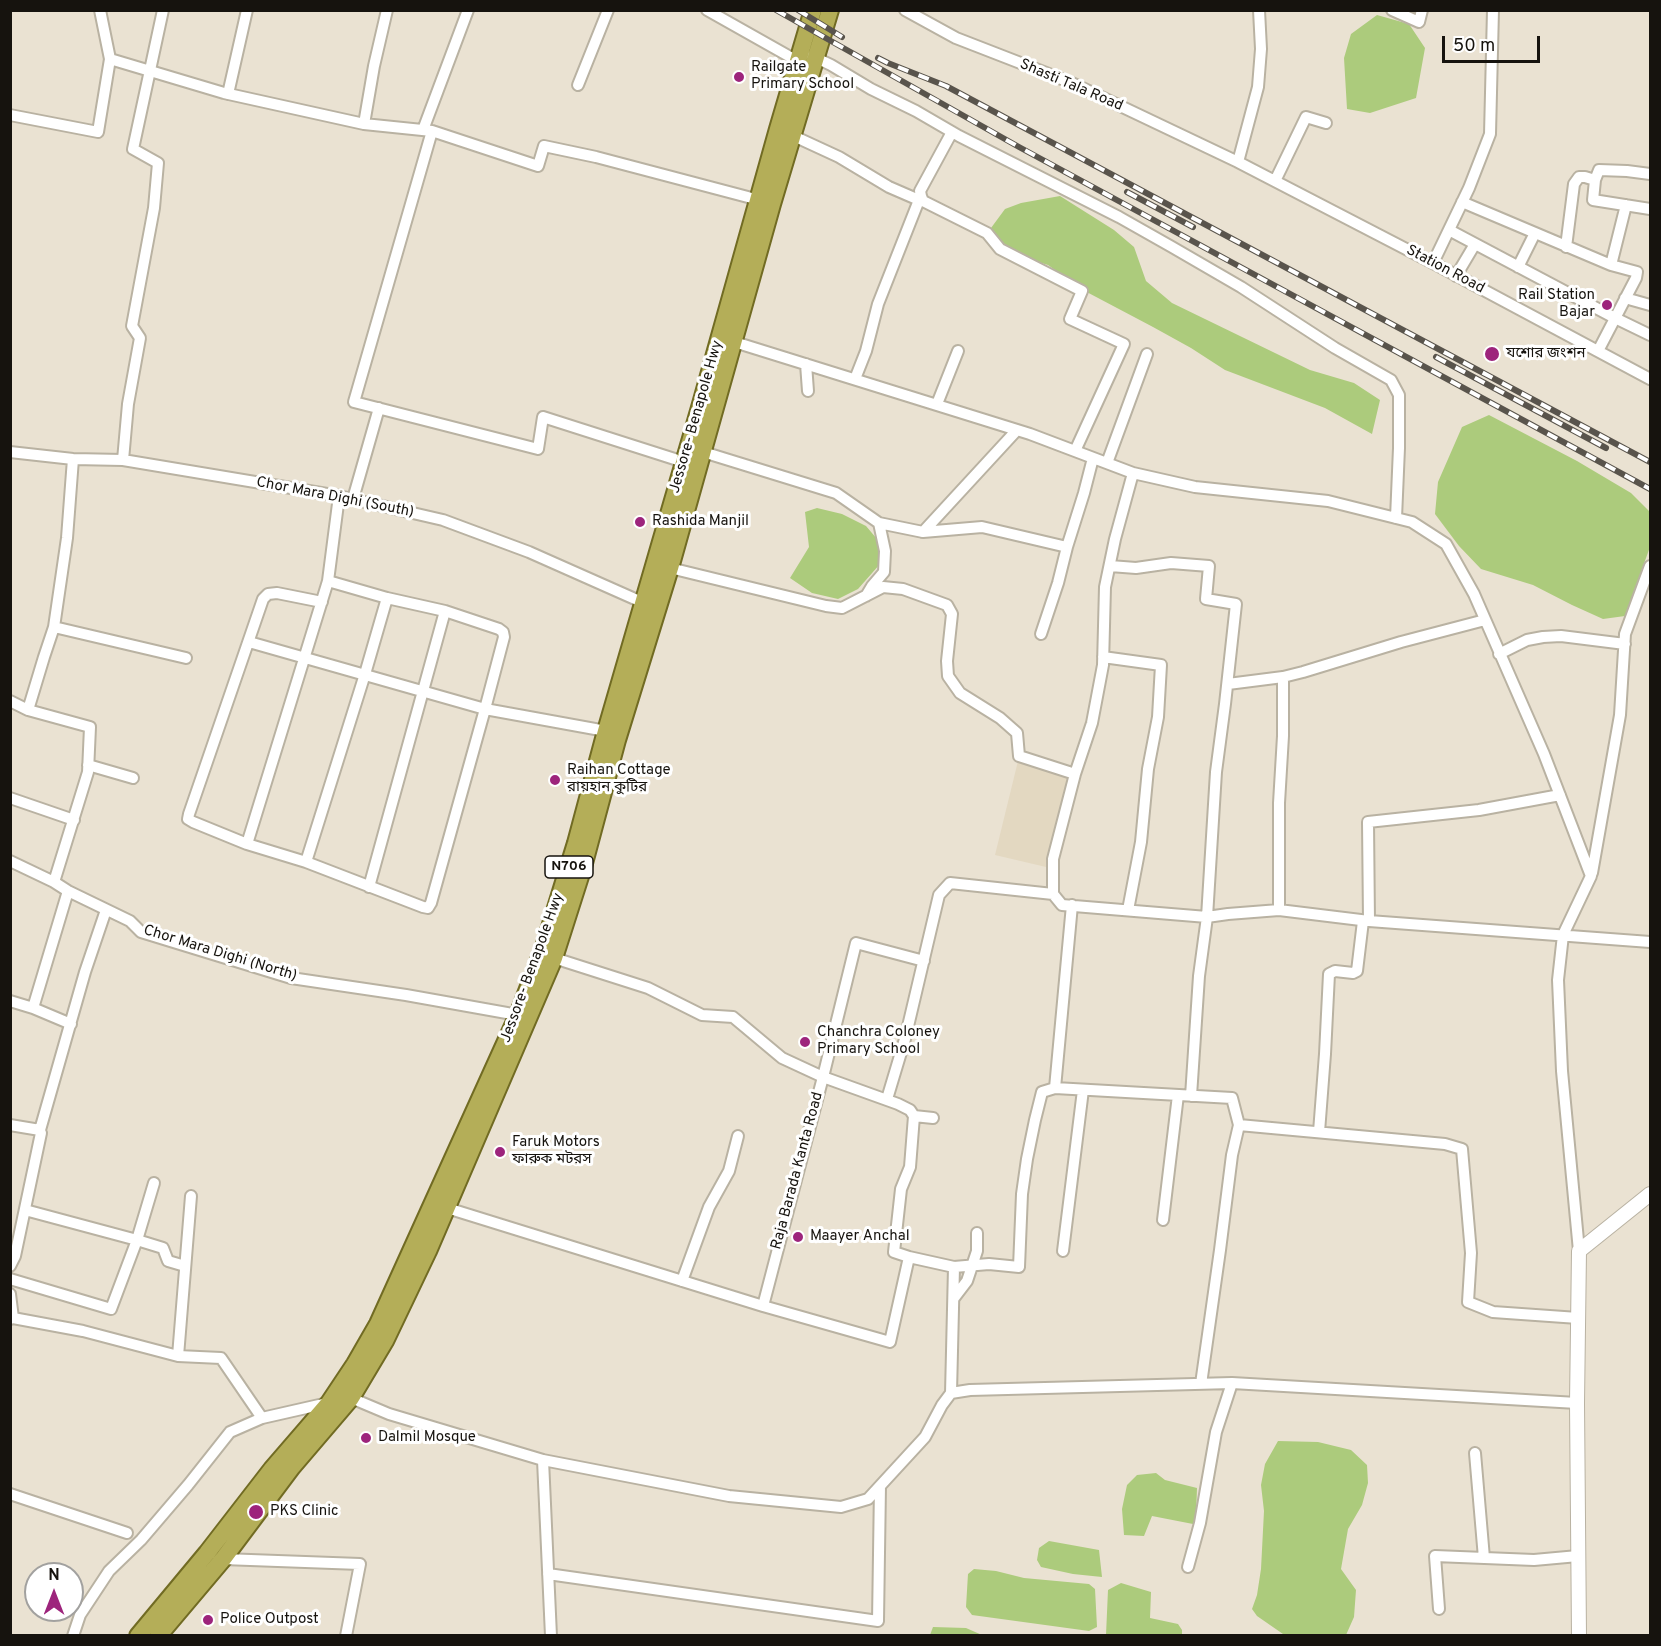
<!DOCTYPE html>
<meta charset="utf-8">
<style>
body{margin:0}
#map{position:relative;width:1661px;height:1646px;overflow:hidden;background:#eae2d2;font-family:Overpass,sans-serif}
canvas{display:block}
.frame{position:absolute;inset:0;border:12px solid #16130e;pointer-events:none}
.north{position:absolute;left:24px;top:1562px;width:60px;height:60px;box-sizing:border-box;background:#fff;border:2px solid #a2a19f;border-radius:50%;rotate:0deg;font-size:16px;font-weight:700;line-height:24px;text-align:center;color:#16130e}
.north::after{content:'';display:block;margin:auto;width:21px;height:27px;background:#9d247c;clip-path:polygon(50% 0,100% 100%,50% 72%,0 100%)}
.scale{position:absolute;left:1442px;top:36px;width:98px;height:27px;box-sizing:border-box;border:3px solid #16130e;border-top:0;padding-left:8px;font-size:18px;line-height:21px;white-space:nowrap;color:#16130e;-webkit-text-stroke:4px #fff;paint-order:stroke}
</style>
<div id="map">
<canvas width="1661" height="1646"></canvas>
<div class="frame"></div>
<div class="north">N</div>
<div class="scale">50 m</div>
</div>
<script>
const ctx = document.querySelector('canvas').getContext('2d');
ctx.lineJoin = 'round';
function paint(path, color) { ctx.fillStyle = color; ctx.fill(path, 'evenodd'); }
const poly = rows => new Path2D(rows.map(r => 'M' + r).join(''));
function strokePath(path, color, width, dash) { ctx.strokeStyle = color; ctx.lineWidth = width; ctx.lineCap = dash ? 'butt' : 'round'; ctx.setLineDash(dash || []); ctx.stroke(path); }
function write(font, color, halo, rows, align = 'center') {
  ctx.font = font + ' Overpass,"Noto Sans Bengali",sans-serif'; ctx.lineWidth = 6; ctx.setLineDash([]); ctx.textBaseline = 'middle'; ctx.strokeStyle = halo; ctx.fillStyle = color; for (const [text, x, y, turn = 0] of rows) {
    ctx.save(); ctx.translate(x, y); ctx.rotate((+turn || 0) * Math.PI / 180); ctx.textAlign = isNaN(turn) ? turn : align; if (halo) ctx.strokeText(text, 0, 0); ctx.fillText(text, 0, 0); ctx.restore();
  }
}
paint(poly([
 [1018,761,1069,774,1046,867,995,855]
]), '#e3d8c1');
paint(poly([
 [1377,15,1409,24,1425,48,1416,98,1370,113,1347,109,1344,58,1351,34],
 [1060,196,1114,230,1134,247,1146,281,1172,303,1310,370,1354,383,1380,400,1372,434,1325,408,1225,370,1191,348,1153,327,1081,289,1048,265,1012,254,991,228,1005,209,1021,203],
 [1489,415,1577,461,1631,493,1650,512,1650,547,1625,616,1603,619,1572,605,1533,585,1481,569,1459,546,1435,514,1438,482,1462,427],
 [817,508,842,514,866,526,877,539,880,564,858,589,838,599,812,593,790,578,809,547,805,512],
 [1278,1441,1318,1442,1351,1450,1367,1465,1368,1483,1362,1505,1348,1529,1341,1569,1356,1590,1354,1617,1346,1635,1283,1634,1257,1616,1252,1609,1257,1595,1261,1569,1264,1511,1261,1485,1265,1464],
 [1156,1473,1165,1480,1197,1488,1196,1517,1193,1524,1152,1516,1144,1536,1124,1535,1122,1509,1127,1485,1137,1475],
 [1049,1541,1099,1550,1102,1577,1073,1574,1041,1567,1037,1560,1039,1548],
 [974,1569,996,1571,1024,1578,1089,1584,1095,1589,1097,1627,1089,1631,972,1615,966,1607,968,1574],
 [1121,1583,1151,1592,1150,1618,1178,1624,1182,1630,1182,1635,1106,1635,1108,1590],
 [933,1627,966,1628,982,1635,930,1635]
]), '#accb7c');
const minor = poly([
 [100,10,110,59,224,93,364,124,432,131,538,166,544,146,596,157,763,201],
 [707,10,801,63],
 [905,10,956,38,1072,83,1238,162,1433,263,1650,379],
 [1392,10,1419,22,1422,10],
 [812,56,831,65,871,89,916,111,959,136,1119,217,1172,247,1241,287,1335,348,1391,380,1399,395,1399,448,1396,518],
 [578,85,608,10],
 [228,94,247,10],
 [10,115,98,132,110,59],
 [364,124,374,66,387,10],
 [423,130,468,10],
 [432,131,354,402,538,449,543,417,684,462],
 [952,132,920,191,921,196,923,201,987,233,1000,249,1082,291,1070,319,1124,344,1075,451],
 [787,133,839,157,889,187,919,200,878,304,866,351,855,379],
 [1238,162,1258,87,1261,49,1259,10],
 [1650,174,1627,171,1599,170,1595,180,1593,200,1650,209],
 [1275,181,1306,117,1326,123],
 [1462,202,1611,265],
 [1449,230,1615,318,1650,335],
 [1566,247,1574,184,1579,177,1585,177,1595,180],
 [1433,263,1469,188,1490,134,1493,10],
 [1518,267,1535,233],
 [1456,276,1475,244],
 [1625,298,1650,305],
 [728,340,1030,434,1133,473,1195,487,1328,501,1412,522,1446,544,1474,594,1544,754,1591,876,1563,935,1558,980,1562,1071,1579,1251],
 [1598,351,1636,278,1637,272,1611,265,1626,205],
 [806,364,808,391],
 [937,404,958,351],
 [10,452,73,459,123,460,339,496,443,520,529,552,644,603],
 [703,452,836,493,879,523,923,532,982,527,1067,547],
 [73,459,67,538,54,627,44,657,28,710,90,727,88,772,54,882,68,891,130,921,141,932,291,978,406,995,518,1015],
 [123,460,128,404,140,338,132,326,154,208,158,163,133,149,163,10],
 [1107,463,1147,354],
 [1133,473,1115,539,1105,587,1103,665,1092,723,1075,774,1053,859,1053,894,1062,905,1207,917,1228,914,1279,910,1369,921,1650,942],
 [353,499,379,408],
 [923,532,1017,430],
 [1110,566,1136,568,1171,563,1209,566,1206,599,1236,604,1225,704,1216,772,1207,917,1199,976,1191,1096],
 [670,568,826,606,842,608,883,587,903,589,947,605,952,614,947,661,948,676,960,693,1000,718,1017,733,1019,756,1075,774],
 [866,596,872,586,884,572,885,551,879,523],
 [322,602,277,593,268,594,263,599,189,814,188,819,193,822,247,844,306,862,423,907,428,908,431,903,485,709,606,731],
 [54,627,186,658],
 [1041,634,1058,583,1067,547,1084,493,1093,458],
 [249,642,485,709,504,637,503,632,499,629,445,611,387,598,328,581],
 [1499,654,1527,640,1543,637,1561,636,1625,644],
 [1103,657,1161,665,1158,717,1148,769,1141,842,1128,910],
 [1228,684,1283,677,1303,672,1401,642,1485,620],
 [10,701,28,710],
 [88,765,133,778],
 [10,798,74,820],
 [247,844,328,581,339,496],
 [10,861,54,882],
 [306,862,365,674,387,598],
 [1592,873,1620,715,1625,634,1650,566],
 [369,887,445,611],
 [1072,905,1055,1088,1232,1098,1239,1125,1232,1155,1220,1250,1201,1384],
 [1279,910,1279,803,1283,736,1283,677],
 [1369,921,1368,822,1479,810,1560,795],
 [554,958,648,988,702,1015,733,1017,782,1058,823,1077,763,1306,890,1342,909,1257],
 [924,961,856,943,823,1077,898,1104,910,1110,914,1116,910,1167,901,1189,894,1252,909,1257,954,1267,951,1393],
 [10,1001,33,1008,71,1024],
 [33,1008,68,891],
 [887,1099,905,1039,939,895,950,883,1053,894],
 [914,1116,933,1118],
 [10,1125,40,1130,85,972,106,910],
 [1239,1125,1445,1144,1462,1149,1471,1253,1468,1302,1493,1312,1578,1318],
 [1319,1132,1325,1054,1329,974,1335,971,1353,973,1357,971,1363,921],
 [154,1183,137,1240,163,1248,168,1261,185,1266],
 [447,1208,763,1306],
 [1163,1220,1178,1095],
 [1063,1251,1083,1090],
 [10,1266,15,1256,41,1133],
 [954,1267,989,1264,1019,1267,1022,1194,1027,1159,1035,1120,1042,1092,1055,1088],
 [10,1279,111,1309,137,1240,25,1210],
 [682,1281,709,1207,729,1171,738,1136],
 [10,1294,13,1318],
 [954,1298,967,1281,977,1251,977,1233],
 [10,1319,13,1318,83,1331,178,1356,221,1358,262,1418],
 [178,1356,191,1196],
 [346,1399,351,1398,389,1414,543,1460,729,1496,841,1507,868,1499,925,1437,942,1405,951,1393,970,1390,1232,1383,1577,1403],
 [1475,1453,1484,1558],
 [543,1460,551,1636],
 [10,1494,127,1533],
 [223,1559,360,1564,346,1636],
 [1188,1567,1200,1523,1216,1432,1232,1383],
 [548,1574,878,1621,880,1486],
 [1439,1609,1435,1556,1534,1560,1578,1556],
 [73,1636,80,1615,109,1571,141,1540,188,1485,230,1432,262,1418,328,1403]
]);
const tertiary = poly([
 [1579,1636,1577,1403,1579,1251,1650,1194]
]);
const trunk = poly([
 [138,1636,207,1553,272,1469,329,1403,355,1364,378,1324,518,1015,544,947,576,843,606,731,701,404,778,129,813,10],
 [158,1636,223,1559,292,1467,351,1398,385,1341,428,1251,554,958,583,867,617,740,670,568,772,204,830,10]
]);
strokePath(minor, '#b9b2a2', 14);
strokePath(tertiary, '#b9b2a2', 16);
strokePath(trunk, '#716b23', 20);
strokePath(minor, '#fff', 10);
strokePath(tertiary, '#fff', 14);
strokePath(trunk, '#b4ae58', 16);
const rail = poly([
 [776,10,1019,147,1650,489],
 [798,10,842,37],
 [878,58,888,63,946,86,1650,462],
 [1127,192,1193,227],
 [1436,357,1606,448]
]);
strokePath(rail, '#59544c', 6);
strokePath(rail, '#fff', 4, [11]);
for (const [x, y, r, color] of [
 [739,77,6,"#9d247c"],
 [1607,305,6,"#9d247c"],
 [1492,354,8,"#9d247c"],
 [640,522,6,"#9d247c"],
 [555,780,6,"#9d247c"],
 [805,1042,6,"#9d247c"],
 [500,1152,6,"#9d247c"],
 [798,1237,6,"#9d247c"],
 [366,1438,6,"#9d247c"],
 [256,1512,8,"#9d247c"],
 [208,1620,6,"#9d247c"]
]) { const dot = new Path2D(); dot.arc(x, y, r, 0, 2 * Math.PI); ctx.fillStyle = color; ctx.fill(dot); strokePath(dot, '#fff', 2); }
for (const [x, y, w] of [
 [569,867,48]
]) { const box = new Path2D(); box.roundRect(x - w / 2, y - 11, w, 22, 4.5); ctx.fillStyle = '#fff'; ctx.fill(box); strokePath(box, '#16130e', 1.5); }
write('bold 14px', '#16130e', null, [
 ["N706",569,867]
]);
write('15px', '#16130e', '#fff', [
 ["Railgate",751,68],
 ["Primary School",751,85],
 ["Rail Station",1595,296,"right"],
 ["Bajar",1595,313,"right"],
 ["যশোর জংশন",1506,354],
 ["Rashida Manjil",652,522],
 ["Raihan Cottage",567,771],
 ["রায়হান কুটির",567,788],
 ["Chanchra Coloney",817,1033],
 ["Primary School",817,1050],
 ["Faruk Motors",512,1143],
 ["ফারুক মটরস",512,1160],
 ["Maayer Anchal",810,1237],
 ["Dalmil Mosque",378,1438],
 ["PKS Clinic",270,1512],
 ["Police Outpost",220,1620]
], 'left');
write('15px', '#16130e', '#fff', [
 ["Shasti Tala Road",1071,86,23],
 ["Station Road",1445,270,28],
 ["Jessore- Benapole Hwy",697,417,-74],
 ["Chor Mara Dighi (South)",335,498,11],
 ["Chor Mara Dighi (North)",220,954,17],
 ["Jessore- Benapole Hwy",533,968,-70],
 ["Raja Barada Kanta Road",798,1171,-75]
]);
</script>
